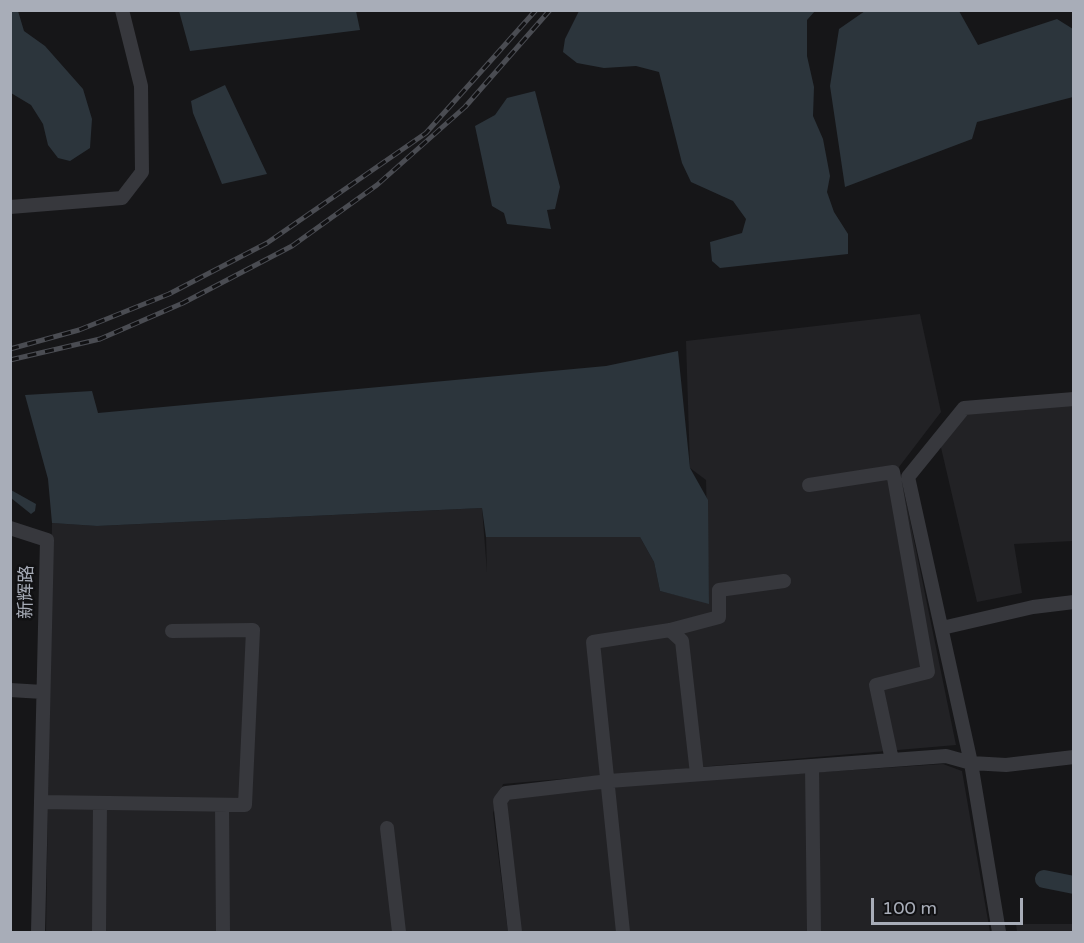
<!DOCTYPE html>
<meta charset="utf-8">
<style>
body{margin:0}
#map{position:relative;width:1084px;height:943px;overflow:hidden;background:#161618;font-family:"Varela Round",sans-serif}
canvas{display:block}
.frame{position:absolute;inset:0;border:12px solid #a8adb8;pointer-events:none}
.scale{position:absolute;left:871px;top:898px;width:152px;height:27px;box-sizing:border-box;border:3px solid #a8adb8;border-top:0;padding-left:8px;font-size:18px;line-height:21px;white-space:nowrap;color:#a8adb8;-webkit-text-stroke:4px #111113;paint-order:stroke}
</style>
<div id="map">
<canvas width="1084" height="943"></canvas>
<div class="frame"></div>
<div class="scale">100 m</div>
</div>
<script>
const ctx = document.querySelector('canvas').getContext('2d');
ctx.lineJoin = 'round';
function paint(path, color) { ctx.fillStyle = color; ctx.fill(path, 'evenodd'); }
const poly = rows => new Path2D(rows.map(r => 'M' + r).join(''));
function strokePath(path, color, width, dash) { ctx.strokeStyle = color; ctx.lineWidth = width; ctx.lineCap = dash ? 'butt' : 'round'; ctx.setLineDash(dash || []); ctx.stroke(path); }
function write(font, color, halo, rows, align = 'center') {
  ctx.font = font + ' "Varela Round","Noto Sans SC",sans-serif'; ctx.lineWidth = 5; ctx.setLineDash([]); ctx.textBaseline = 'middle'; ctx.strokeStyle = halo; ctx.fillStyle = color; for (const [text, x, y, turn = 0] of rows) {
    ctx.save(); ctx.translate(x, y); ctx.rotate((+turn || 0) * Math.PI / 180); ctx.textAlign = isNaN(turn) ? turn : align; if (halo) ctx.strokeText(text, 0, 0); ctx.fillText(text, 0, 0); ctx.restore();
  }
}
paint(poly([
 [920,314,941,412,899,467,956,745,503,784,493,813,508,932,46,932,52,523,97,526,482,508,487,572,486,537,640,537,654,562,660,591,709,603,706,480,690,468,686,341],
 [1073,402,1073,541,1014,544,1022,593,977,602,939,439,964,408],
 [943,764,962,771,990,932,515,932,506,793],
 [1016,924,1073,924,1073,932,1017,932]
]), '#222225');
paint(poly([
 [11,10,18,11,24,31,45,46,83,89,92,119,90,148,70,161,58,158,48,145,43,124,31,105,11,93],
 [179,11,356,11,360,30,190,51],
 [579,11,815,11,807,20,807,56,814,87,813,116,823,139,830,176,827,192,834,212,848,234,848,254,720,268,712,261,710,242,742,233,746,219,733,201,691,182,682,163,659,72,636,66,604,68,577,63,563,52,565,39],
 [865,11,959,11,978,45,1057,19,1073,29,1073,97,977,122,972,139,845,187,830,86,839,29],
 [225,85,267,174,222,184,193,113,191,101],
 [535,91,560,187,555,209,547,210,551,229,507,224,504,213,492,206,475,126,495,115,507,98],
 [678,351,690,468,708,500,709,604,660,591,654,562,640,537,486,537,482,508,97,526,52,523,48,479,25,395,92,391,98,413,606,366],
 [11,490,36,504,35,511,31,514,11,498]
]), '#2c353c');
strokePath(poly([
 [1044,879,1074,885]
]), '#2c353c', 18);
strokePath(poly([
 [10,207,122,198,142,172,141,86,122,10],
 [809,485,893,472,928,672,876,685,892,760],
 [10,528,47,540,38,932],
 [942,628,1033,607,1074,602],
 [670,630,682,641,697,774],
 [10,690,43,692],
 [812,766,814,932],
 [41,802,245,805,253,630,172,631],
 [222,805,223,932],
 [387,828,399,932],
 [99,932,100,803],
 [515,932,500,801,506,793,609,781,946,756,971,763,1006,765,1074,757],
 [623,932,593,642,670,630,719,617,719,590,784,581],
 [999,932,971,763,908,477,964,408,1074,399]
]), '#37383d', 14);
const rail = poly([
 [10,349,79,330,169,294,267,243,426,133,536,10],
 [10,360,100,339,183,303,292,246,377,185,465,107,550,10]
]);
strokePath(rail, '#4a4c52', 5);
strokePath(rail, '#111113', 3, [9]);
write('18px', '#a8adb8', '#111113', [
 ["新辉路",27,592,-89]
]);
</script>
